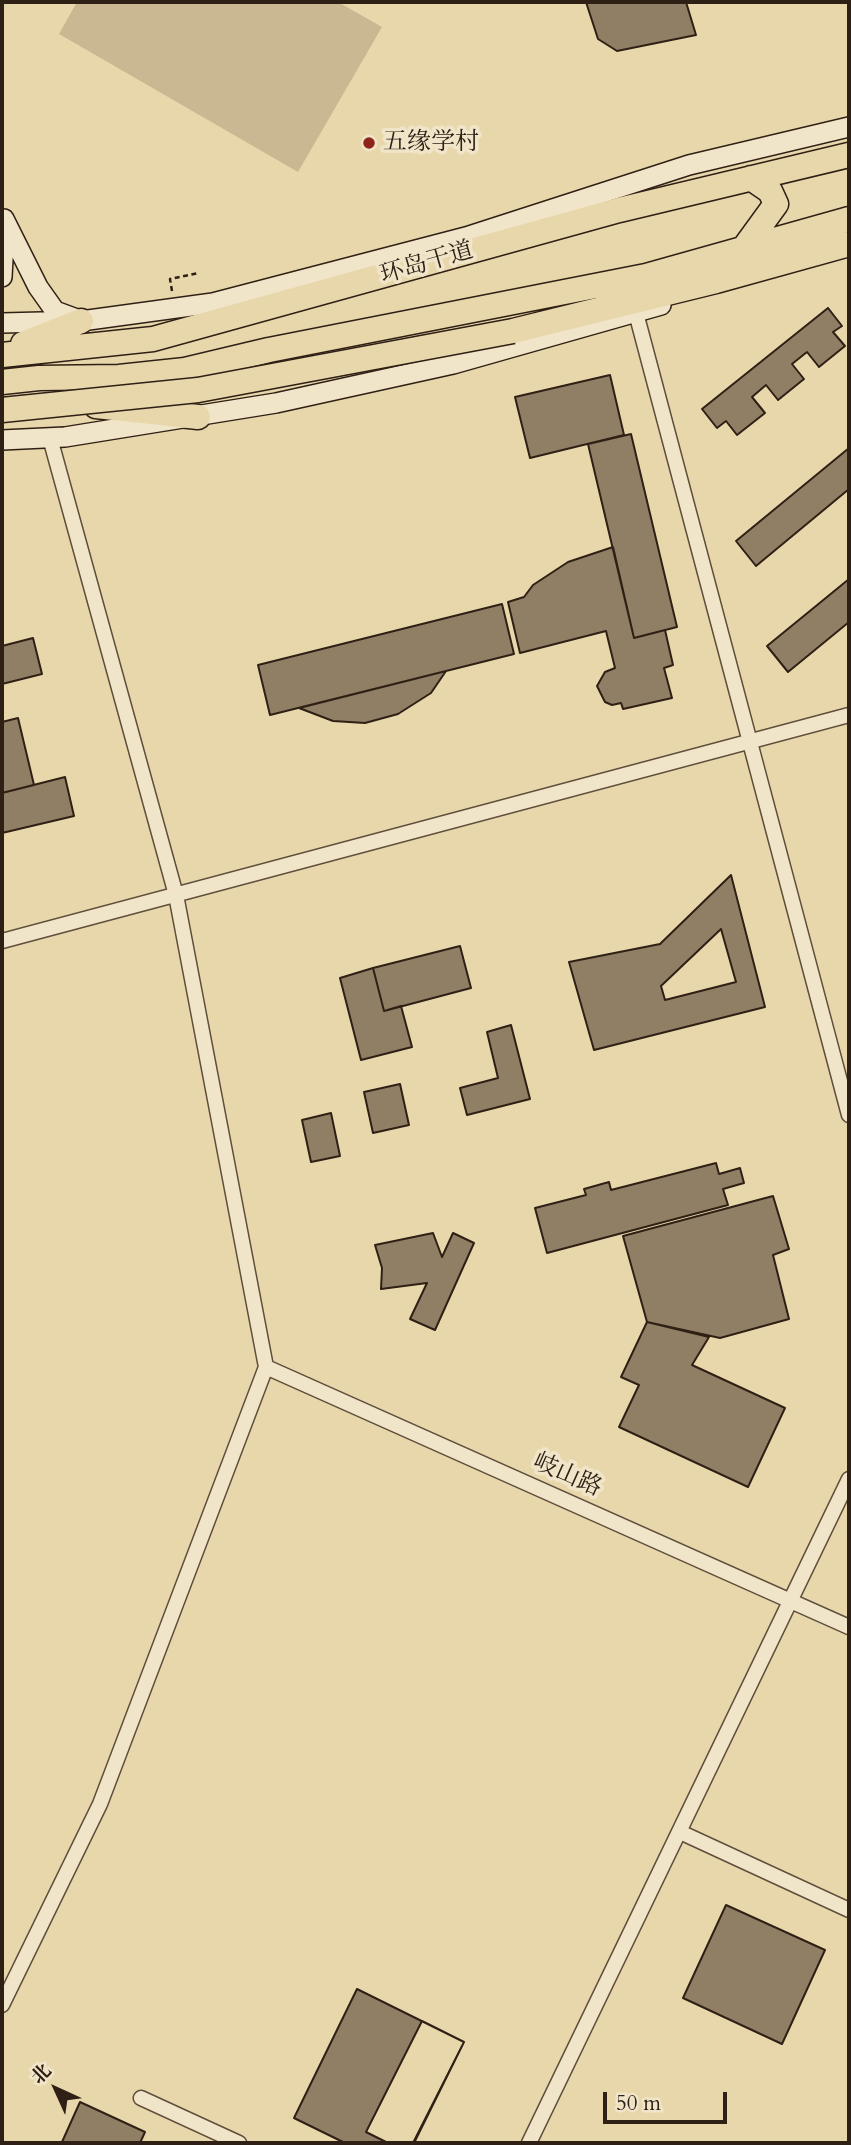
<!DOCTYPE html>
<meta charset="utf-8">
<style>
body{margin:0}
#map{position:relative;width:851px;height:2145px;overflow:hidden;background:#e9d7ac;font-family:Cardo,"Noto Serif SC",serif}
canvas{display:block}
.frame{position:absolute;inset:0;border:4px solid #2f2015;pointer-events:none}
.north{position:absolute;left:21px;top:2054px;width:70px;height:70px;-webkit-text-stroke:5px #f1e5c9;paint-order:stroke;rotate:315deg;font-size:19px;font-weight:700;line-height:28px;text-align:center;color:#2f2015}
.north::after{content:'';display:block;margin:auto;width:24px;height:32px;background:#2f2015;clip-path:polygon(50% 0,100% 100%,50% 72%,0 100%)}
.scale{position:absolute;left:603px;top:2092px;width:124px;height:32px;box-sizing:border-box;border:4px solid #2f2015;border-top:0;padding-left:9px;font-size:21px;line-height:24px;white-space:nowrap;color:#2f2015;-webkit-text-stroke:5px #f1e5c9;paint-order:stroke}
</style>
<div id="map">
<canvas width="851" height="2145"></canvas>
<div class="frame"></div>
<div class="north">北</div>
<div class="scale">50 m</div>
</div>
<script>
const ctx = document.querySelector('canvas').getContext('2d');
ctx.lineJoin = 'round';
function paint(path, color) { ctx.fillStyle = color; ctx.fill(path, 'evenodd'); }
const poly = rows => new Path2D(rows.map(r => 'M' + r).join(''));
function strokePath(path, color, width, dash) { ctx.strokeStyle = color; ctx.lineWidth = width; ctx.lineCap = dash ? 'butt' : 'round'; ctx.setLineDash(dash || []); ctx.stroke(path); }
function write(font, color, halo, rows, align = 'center') {
  ctx.font = font + ' Cardo,"Noto Serif SC",serif'; ctx.lineWidth = 7; ctx.setLineDash([]); ctx.textBaseline = 'middle'; ctx.strokeStyle = halo; ctx.fillStyle = color; for (const [text, x, y, turn = 0] of rows) {
    ctx.save(); ctx.translate(x, y); ctx.rotate((+turn || 0) * Math.PI / 180); ctx.textAlign = isNaN(turn) ? turn : align; if (halo) ctx.strokeText(text, 0, 0); ctx.fillText(text, 0, 0); ctx.restore();
  }
}
paint(poly([
 [77,2,338,2,382,27,298,172,59,34]
]), '#c9b892');
const building = poly([
 [586,2,686,2,696,35,617,51,598,39,586,2],
 [828,308,842,326,833,332,845,346,819,367,807,352,792,364,804,379,778,400,766,385,752,397,765,413,737,435,726,421,717,428,702,409,828,308],
 [610,375,624,435,530,458,515,397,610,375],
 [631,434,677,627,634,638,588,444,631,434],
 [849,448,849,489,756,566,736,541,849,448],
 [613,547,634,638,665,630,673,665,664,668,672,698,623,709,621,703,612,705,605,702,597,686,605,672,615,668,606,631,520,653,508,602,524,597,533,585,568,562,613,547],
 [849,579,849,622,788,672,767,646,849,579],
 [502,604,514,654,270,715,258,665,502,604],
 [33,638,42,674,2,684,2,646,33,638],
 [446,671,431,693,398,714,365,723,333,721,299,708,446,671],
 [18,718,34,785,2,793,2,722,18,718],
 [65,777,74,816,2,833,2,793,65,777],
 [731,875,765,1007,594,1050,569,962,660,944,731,875],
 [721,929,736,982,665,1000,661,986,721,929],
 [460,946,471,988,384,1011,373,968,460,946],
 [373,968,384,1011,401,1006,412,1047,361,1060,340,978,373,968],
 [511,1025,530,1099,467,1115,460,1088,498,1078,487,1032,511,1025],
 [400,1084,409,1125,373,1133,364,1092,400,1084],
 [331,1113,340,1156,311,1162,302,1120,331,1113],
 [716,1163,719,1174,740,1168,744,1183,723,1189,728,1205,547,1253,535,1208,586,1195,584,1189,609,1182,611,1190,716,1163],
 [773,1196,789,1249,773,1255,789,1319,720,1338,647,1322,623,1236,773,1196],
 [433,1233,442,1257,453,1233,474,1243,435,1330,410,1319,427,1283,381,1289,382,1268,375,1245,433,1233],
 [647,1322,709,1337,692,1365,785,1408,748,1487,619,1427,639,1385,621,1377,647,1322],
 [726,1905,825,1950,782,2044,683,1998,726,1905],
 [357,1989,464,2042,414,2143,345,2143,294,2118,357,1989],
 [422,2021,464,2042,413,2143,388,2143,366,2132,422,2021],
 [80,2102,145,2132,140,2143,62,2142,80,2102]
]);
paint(building, '#907f64');
strokePath(building, '#2f2015', 2);
const street = poly([
 [636,313,849,1115],
 [2,941,849,715],
 [266,1367,849,1627],
 [680,1832,849,1910],
 [2,2005,100,1804,266,1367,176,895,50,438],
 [141,2098,239,2143],
 [529,2143,849,1479]
]);
const secondary = poly([
 [4,219,38,287,55,311,74,318],
 [2,277,5,223],
 [2,323,81,321,213,303,466,237,689,165,849,127],
 [2,440,65,437,276,403,453,364,661,305]
]);
const highway = poly([
 [744,248,776,204,770,191,751,178],
 [513,331,716,281,849,244],
 [23,344,81,321],
 [2,355,153,339,619,210,849,155],
 [2,382,39,378,119,377,185,370,269,350,646,276,849,219],
 [96,406,198,417]
]);
strokePath(street, '#5e4e3b', 17);
strokePath(secondary, '#2f2015', 22);
strokePath(highway, '#2f2015', 27);
strokePath(poly([
 [172,291,170,279,199,273]
]), '#2f2015', 2.5, [5, 3.5]);
strokePath(street, '#f1e5c9', 14);
strokePath(secondary, '#f1e5c9', 19);
strokePath(highway, '#e9d7ac', 24);
const highwayBridge = poly([
 [2,410,198,390,513,331]
]);
strokePath(highwayBridge, '#2f2015', 27, []);
strokePath(highwayBridge, '#e9d7ac', 24);
for (const [x, y, r, color] of [
 [369,143,7,"#8f2418"]
]) { const dot = new Path2D(); dot.arc(x, y, r, 0, 2 * Math.PI); ctx.fillStyle = color; ctx.fill(dot); strokePath(dot, '#f1e5c9', 2.5); }
write('24px', '#2f2015', '#f1e5c9', [
 ["五缘学村",383,143]
], 'left');
write('24px', '#2f2015', '#f1e5c9', [
 ["环岛干道",427,264,-16],
 ["岐山路",567,1476,24]
]);
</script>
